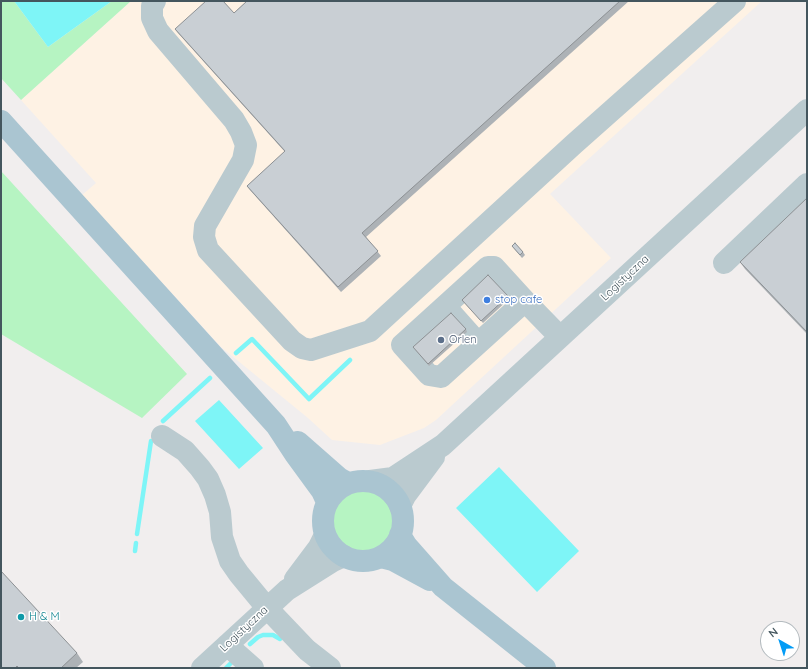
<!DOCTYPE html>
<style>
body{margin:0}
#map{position:relative;width:808px;height:669px;overflow:hidden;background:#f1eeee;font-family:Quicksand,sans-serif}
canvas{display:block}
.frame{position:absolute;inset:0;border:2px solid #44565e;pointer-events:none}
.north{position:absolute;left:760px;top:621px;width:40px;height:40px;box-sizing:border-box;background:#fff;border:1px solid #b4bbbf;border-radius:50%;rotate:321deg;font-size:11px;font-weight:700;line-height:16px;text-align:center;color:#44565e}
.north::after{content:'';display:block;margin:auto;width:14px;height:18px;background:#039cf6;clip-path:polygon(50% 0,100% 100%,50% 72%,0 100%)}
</style>
<div id="map">
<canvas width="808" height="669"></canvas>
<div class="frame"></div>
<div class="north">N</div>
</div>
<script>
const ctx = document.querySelector('canvas').getContext('2d');
ctx.lineJoin = 'round';
function paint(path, color) { ctx.fillStyle = color; ctx.fill(path, 'evenodd'); }
const poly = rows => new Path2D(rows.map(r => 'M' + r).join(''));
function strokePath(path, color, width, dash) { ctx.strokeStyle = color; ctx.lineWidth = width; ctx.lineCap = dash ? 'butt' : 'round'; ctx.setLineDash(dash || []); ctx.stroke(path); }
function write(font, color, halo, rows, align = 'center') {
  ctx.font = font + ' Quicksand,sans-serif'; ctx.lineWidth = 3; ctx.setLineDash([]); ctx.textBaseline = 'middle'; ctx.strokeStyle = halo; ctx.fillStyle = color; for (const [text, x, y, turn = 0] of rows) {
    ctx.save(); ctx.translate(x, y); ctx.rotate((+turn || 0) * Math.PI / 180); ctx.textAlign = isNaN(turn) ? turn : align; if (halo) ctx.strokeText(text, 0, 0); ctx.fillText(text, 0, 0); ctx.restore();
  }
}
paint(poly([
 [131,1,762,1,550,194,611,258,436,420,424,428,380,445,332,440,308,418,221,347,82,195,96,183,21,100]
]), '#fef2e4');
paint(poly([
 [1,1,14,1,48,47,112,1,131,1,21,100,1,78],
 [1,171,187,374,142,418,1,334],
 '331 521a31 31 0 1 1 62 0a31 31 0 1 1-62 0Z'
]), '#b6f4c2');
paint(poly([
 [14,1,112,1,48,47],
 [219,400,263,448,239,469,195,421],
 [499,467,579,551,537,592,456,508]
]), '#7ef5f7');
strokePath(poly([
 [236,353,252,339,309,399,350,360],
 [163,421,210,378],
 [137,534,151,441],
 [135,551,136,543],
 [250,644,258,637,263,635,273,635,280,639],
 [226,668,231,663]
]), '#7ef5f7', 4.5);
strokePath(poly([
 [155,1,152,6,152,18,158,31,234,120,241,132,246,145,243,160,205,226,204,237,208,250,292,341,302,348,311,350,370,331,574,144,735,1],
 [724,263,807,184],
 [525,301,441,377,429,375,402,345,488,267,494,267,525,301,560,337],
 [445,306,478,343],
 [162,436,185,451,200,468,208,479,215,495,220,512,222,537,230,561,239,574,267,608,307,650,330,668],
 [370,481,393,478,443,445,807,110],
 [400,506,405,496,434,457],
 [295,579,319,547,325,535],
 [227,645,253,668],
 [202,668,287,590,333,561,344,556]
]), '#bacacf', 22);
strokePath(poly([
 [1,121,276,425,295,454,322,491,327,502],
 [298,442,339,478,348,483],
 '323 521a40 40 0 1 1 80 0a40 40 0 1 1-80 0Z',
 [400,535,406,545,443,587,545,668],
 [381,557,393,560,430,580]
]), '#aac5d1', 22);
paint(poly([
 [247,1,629,1,366,237,381,256,341,292,250,190,247,186,285,152,178,33,175,29,234,13],
 [807,198,807,334,745,269,740,262],
 [512,246,523,252,525,255,522,258],
 [508,296,509,299,483,323,462,300],
 [466,329,467,332,429,366,413,347],
 [77,653,83,662,76,668,1,668]
]), '#adb2b6');
const building = poly([
 [206,1,223,1,234,13,247,1,620,1,362,233,378,251,338,287,247,186,285,151,175,29,206,1],
 [807,198,807,332,740,262,807,198],
 [515,243,523,252,520,255,512,246,515,243],
 [488,275,508,296,481,321,462,300,488,275],
 [451,313,466,329,428,364,413,347,451,313],
 [1,571,77,653,61,668,19,668,17,666,15,668,1,668,1,571]
]);
paint(building, '#c9cfd4');
strokePath(building, '#8d9194', 1);
for (const [x, y, r, color] of [
 [487,300,4,"#3f7fe0"],
 [441,340,4,"#5c6f8a"],
 [21,617,4,"#0f9aa8"]
]) { const dot = new Path2D(); dot.arc(x, y, r, 0, 2 * Math.PI); ctx.fillStyle = color; ctx.fill(dot); strokePath(dot, '#fff', 1.5); }
write('11px', '#44565e', '#fff', [
 ["Logistyczna",625,278,-43],
 ["Logistyczna",244,629,-43]
]);
write('11px', '#366cbe', '#fff', [
 ["stop cafe",495,300]
], 'left');
write('11px', '#4e5e75', '#fff', [
 ["Orlen",449,340]
], 'left');
write('11px', '#0d838f', '#fff', [
 ["H & M",29,617]
], 'left');
</script>
